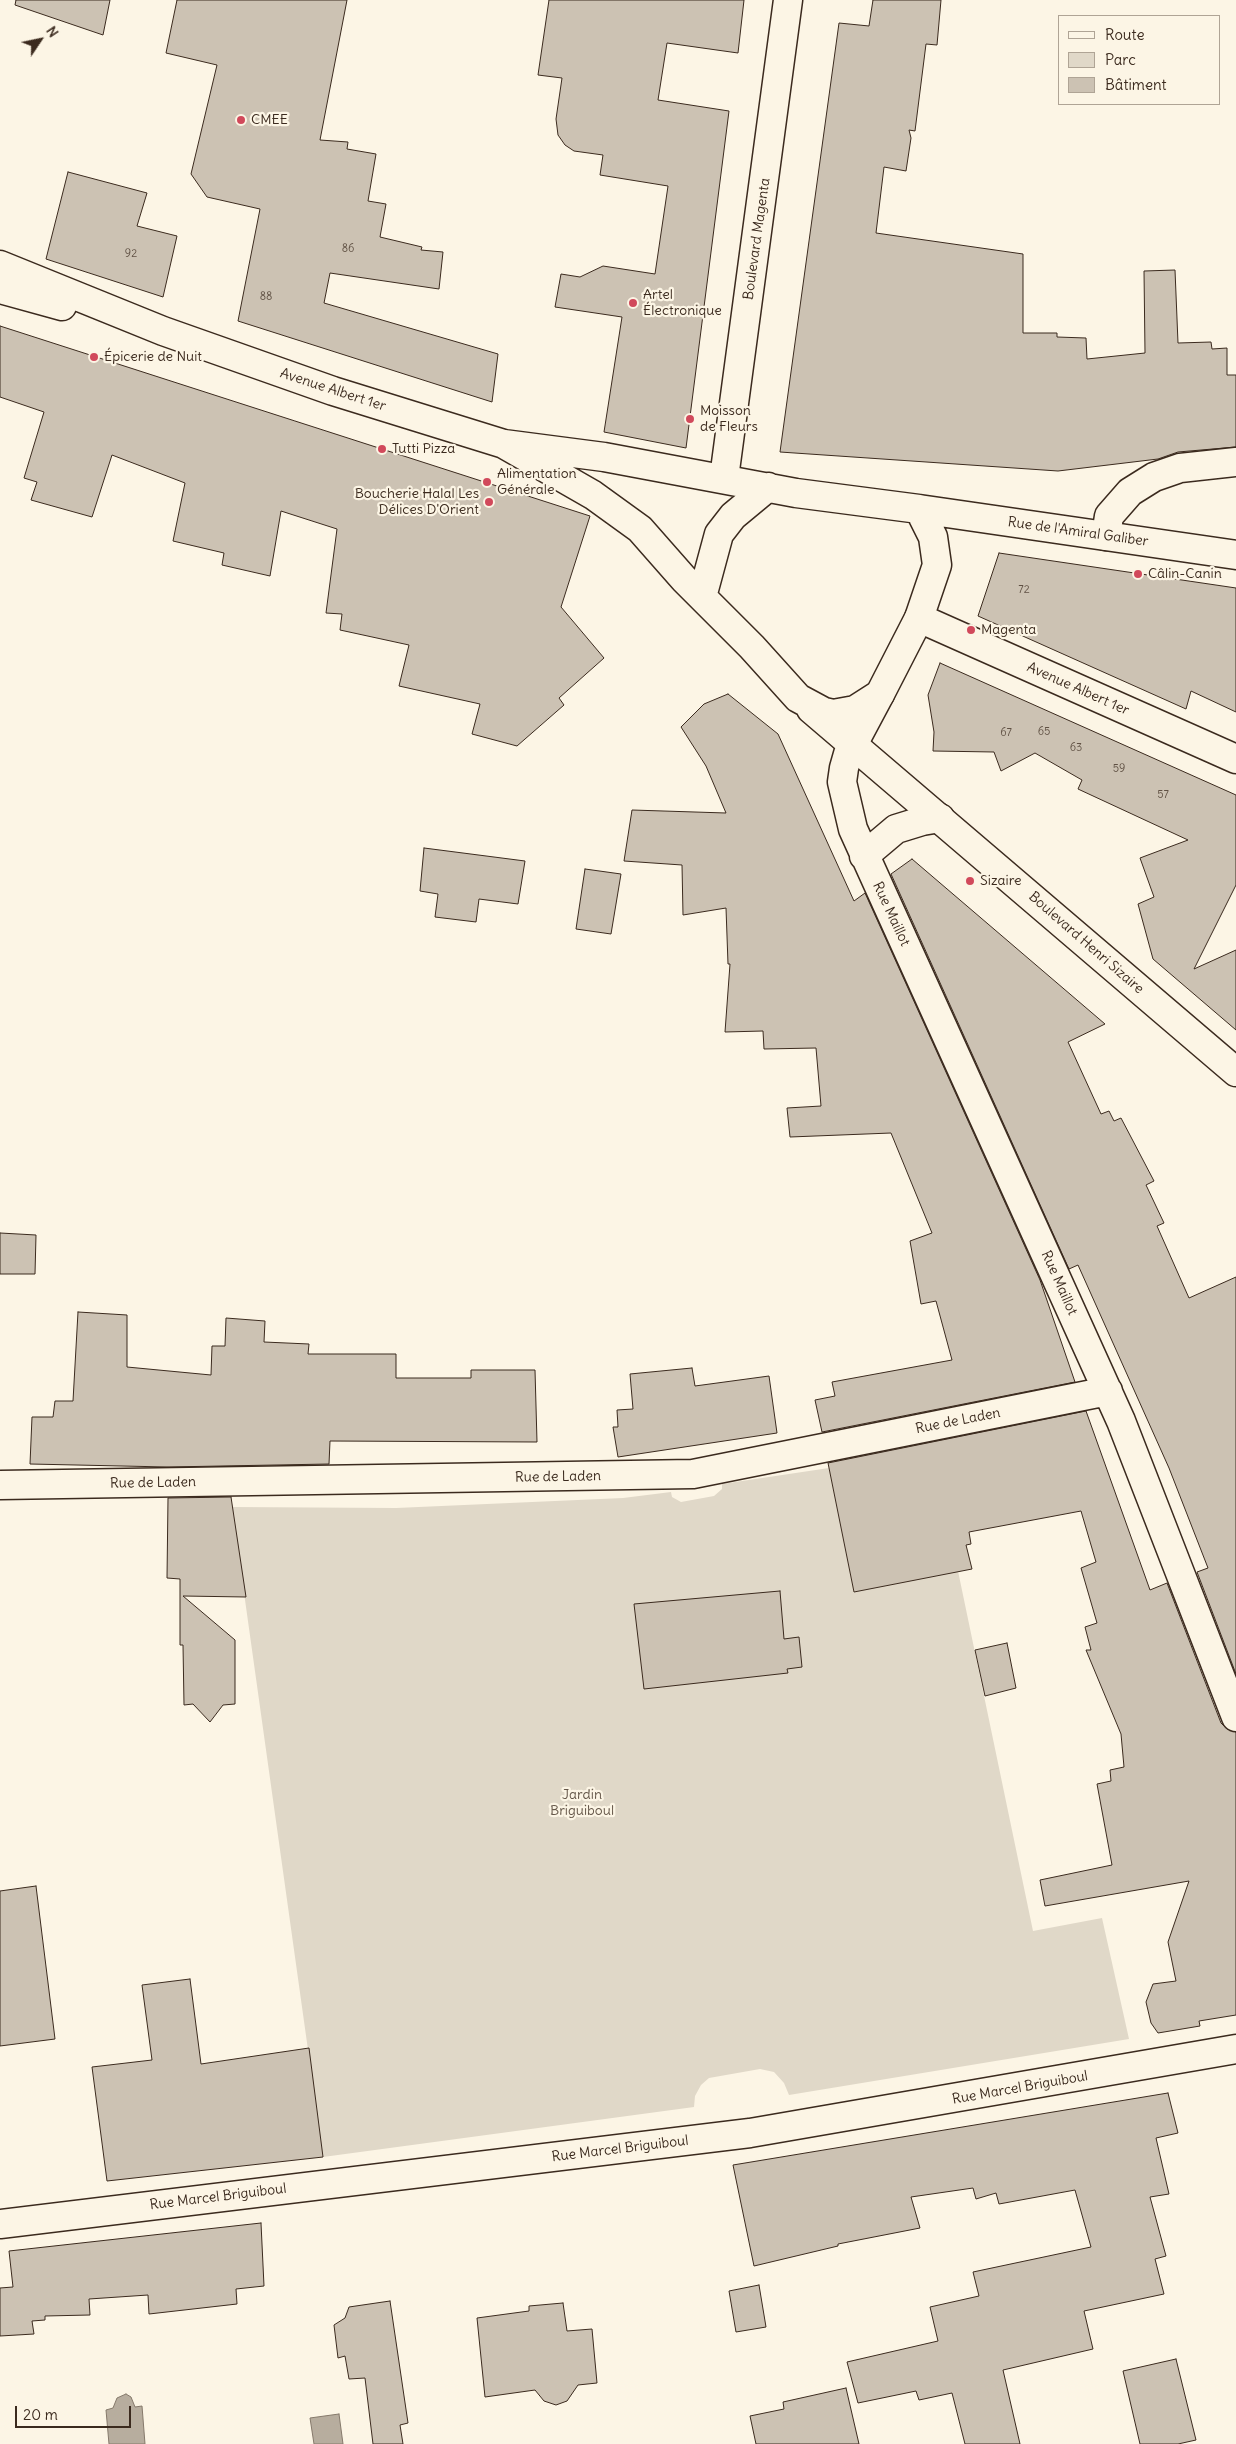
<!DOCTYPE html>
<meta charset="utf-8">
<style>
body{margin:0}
#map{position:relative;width:1236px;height:2444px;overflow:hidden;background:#fcf5e5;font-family:Delius,sans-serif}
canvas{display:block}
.legend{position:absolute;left:1058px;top:15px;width:162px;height:90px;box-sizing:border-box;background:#fcf5e5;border:1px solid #afa495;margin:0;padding:6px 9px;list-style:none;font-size:15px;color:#3b2a1e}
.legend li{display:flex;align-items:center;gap:10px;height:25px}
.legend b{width:25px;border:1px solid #afa495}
.north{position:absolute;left:15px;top:15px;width:50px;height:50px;-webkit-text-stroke:4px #fcf5e5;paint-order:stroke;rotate:56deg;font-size:14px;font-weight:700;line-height:20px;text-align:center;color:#3b2a1e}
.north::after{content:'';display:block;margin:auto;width:18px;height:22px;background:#3b2a1e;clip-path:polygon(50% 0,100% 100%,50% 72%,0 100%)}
.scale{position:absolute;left:15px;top:2406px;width:116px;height:22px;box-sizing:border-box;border:2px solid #3b2a1e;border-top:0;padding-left:6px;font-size:15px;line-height:18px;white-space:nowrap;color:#3b2a1e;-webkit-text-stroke:4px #fcf5e5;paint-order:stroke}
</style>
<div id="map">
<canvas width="1236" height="2444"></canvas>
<ul class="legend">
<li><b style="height:6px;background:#fcf5e5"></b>Route</li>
<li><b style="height:14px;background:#e0d8c8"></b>Parc</li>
<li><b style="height:14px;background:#ccc2b3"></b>Bâtiment</li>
</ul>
<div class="north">N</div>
<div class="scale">20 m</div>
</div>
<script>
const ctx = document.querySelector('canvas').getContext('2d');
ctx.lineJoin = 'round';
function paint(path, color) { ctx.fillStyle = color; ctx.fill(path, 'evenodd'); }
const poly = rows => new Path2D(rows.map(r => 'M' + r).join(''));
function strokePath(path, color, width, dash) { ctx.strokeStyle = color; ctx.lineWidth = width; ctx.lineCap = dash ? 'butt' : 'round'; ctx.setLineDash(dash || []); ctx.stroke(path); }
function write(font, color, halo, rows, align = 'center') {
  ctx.font = font + ' Delius,sans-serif'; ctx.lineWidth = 4.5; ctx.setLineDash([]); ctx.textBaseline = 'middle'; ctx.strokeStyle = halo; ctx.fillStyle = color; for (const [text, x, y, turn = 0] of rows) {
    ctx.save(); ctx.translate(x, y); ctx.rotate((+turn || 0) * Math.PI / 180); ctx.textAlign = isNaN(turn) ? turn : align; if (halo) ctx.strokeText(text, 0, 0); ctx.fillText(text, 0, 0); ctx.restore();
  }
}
paint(poly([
 [829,1468,854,1592,958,1571,1033,1931,1102,1918,1129,2039,789,2095,784,2083,774,2072,760,2069,709,2078,701,2085,695,2096,694,2107,323,2157,232,1507,396,1508,623,1498,671,1492,672,1497,681,1502,714,1496,722,1489,722,1484]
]), '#e0d8c8');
const water = poly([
 [126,2394,131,2397,135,2407,142,2406,145,2444,109,2444,106,2410,113,2408,117,2398,126,2394],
 [339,2414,343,2444,314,2444,310,2418,339,2414]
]);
paint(water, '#b7ad9e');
strokePath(water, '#85796b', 1);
const building = poly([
 [16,0,110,0,103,35,15,5,16,0],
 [177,0,347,0,320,140,348,142,347,149,376,154,368,201,386,204,380,237,422,247,421,250,443,252,439,289,330,273,324,303,498,354,492,402,238,321,260,209,207,197,191,174,217,65,166,53,177,0],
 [549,0,744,0,738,53,667,43,658,100,729,111,686,448,604,432,622,317,555,307,561,274,580,277,603,266,655,274,668,186,600,175,603,155,574,151,565,145,558,135,556,119,562,78,538,75,549,0],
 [873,0,941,0,937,45,926,44,915,131,909,130,911,138,906,171,884,167,876,233,1023,254,1023,333,1057,333,1057,337,1086,338,1087,359,1145,353,1144,271,1175,270,1178,343,1211,342,1212,349,1227,348,1227,375,1236,375,1236,447,1178,452,1158,459,1058,471,780,452,839,23,869,26,873,0],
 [68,172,147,193,137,226,177,236,163,297,46,259,68,172],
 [0,326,590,516,561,607,604,658,559,698,564,705,517,746,472,734,480,704,399,686,409,645,340,630,342,614,326,613,337,529,281,511,270,576,222,565,224,553,173,541,185,483,112,455,92,517,31,500,37,482,24,478,44,412,0,397,0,326],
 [999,553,1236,588,1236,712,1191,691,1186,709,978,616,999,553],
 [940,663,1236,795,1236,885,1194,969,1236,950,1236,1030,1153,959,1138,904,1154,897,1140,858,1188,840,1078,789,1082,780,1035,753,1001,771,994,752,933,751,934,732,928,695,940,663],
 [728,694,778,734,854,901,865,893,1040,1280,1075,1382,822,1432,815,1400,835,1396,832,1382,952,1360,936,1301,921,1304,910,1241,932,1233,891,1133,790,1137,787,1108,821,1106,816,1048,764,1049,763,1031,725,1032,730,964,728,964,726,908,683,915,682,865,624,861,632,810,726,813,706,766,681,727,704,704,728,694],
 [424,848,525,861,518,904,479,899,476,922,435,917,438,894,420,891,424,848],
 [912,859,1105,1024,1068,1042,1101,1114,1109,1111,1114,1121,1121,1118,1154,1181,1146,1185,1164,1223,1157,1226,1189,1298,1236,1277,1236,1674,1197,1572,1208,1568,1169,1468,1078,1265,1069,1269,891,874,912,859],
 [585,869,621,874,611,934,576,929,585,869],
 [0,1233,36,1235,35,1274,0,1274,0,1233],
 [78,1312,127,1315,127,1367,211,1375,212,1346,225,1346,226,1318,265,1321,264,1342,309,1344,308,1354,396,1354,396,1378,471,1378,471,1370,535,1370,537,1442,330,1441,329,1464,168,1467,30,1464,32,1417,53,1417,55,1401,73,1401,78,1312],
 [692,1368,695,1386,769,1376,777,1433,618,1457,613,1427,618,1427,617,1410,633,1409,630,1374,692,1368],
 [1086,1411,1150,1590,1167,1583,1221,1723,1227,1729,1236,1732,1236,2015,1199,2021,1200,2026,1158,2033,1151,2023,1146,2002,1153,1984,1176,1981,1168,1942,1189,1881,1045,1906,1040,1880,1112,1865,1097,1784,1111,1781,1110,1770,1124,1767,1121,1734,1086,1650,1091,1650,1085,1627,1097,1623,1081,1568,1096,1562,1081,1511,969,1532,971,1544,966,1545,972,1569,854,1592,828,1463,1086,1411],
 [231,1497,246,1597,183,1596,235,1640,235,1704,223,1705,210,1722,193,1704,184,1705,183,1645,180,1645,180,1579,167,1578,168,1498,231,1497],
 [780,1591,784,1639,799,1637,802,1667,787,1669,788,1673,644,1689,634,1604,780,1591],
 [1007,1643,1016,1688,985,1696,975,1650,1007,1643],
 [36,1886,55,2039,0,2046,0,1891,36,1886],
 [190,1979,201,2064,309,2048,323,2157,107,2181,92,2067,152,2060,142,1985,190,1979],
 [1168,2093,1178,2133,1156,2138,1169,2194,1150,2197,1166,2256,1155,2259,1164,2294,1084,2311,1093,2349,1003,2370,1020,2444,965,2444,952,2393,919,2400,916,2391,858,2403,847,2362,938,2341,930,2307,979,2296,973,2272,1091,2247,1075,2190,999,2204,996,2193,976,2199,973,2188,911,2197,920,2228,838,2244,838,2246,754,2266,733,2165,1168,2093],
 [261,2223,264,2286,236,2289,237,2304,149,2314,148,2295,89,2299,90,2315,45,2316,45,2320,32,2321,34,2334,0,2336,0,2288,13,2287,9,2251,261,2223],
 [759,2285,766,2327,736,2332,729,2291,759,2285],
 [390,2301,408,2423,400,2425,403,2444,373,2444,365,2378,349,2379,345,2356,338,2358,334,2325,345,2318,349,2307,390,2301],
 [563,2303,567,2331,592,2329,597,2383,578,2385,567,2401,556,2405,544,2401,535,2390,485,2397,477,2318,529,2311,529,2306,563,2303],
 [1176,2359,1196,2440,1178,2444,1140,2444,1123,2371,1176,2359],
 [846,2388,859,2444,756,2444,750,2416,784,2409,783,2402,846,2388]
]);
paint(building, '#ccc2b3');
strokePath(building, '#3b2a1e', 1);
const minor = poly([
 [724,478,788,0],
 [1106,536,1109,516,1130,492,1154,477,1180,468,1236,462],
 [919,618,1236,759],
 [880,694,848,754,844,768,842,782,853,829,1121,1421,1236,1717],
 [864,856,896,829,922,821,940,818],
 [0,1485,693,1474,1108,1391],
 [0,2224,750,2133,1236,2049]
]);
const major = poly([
 [0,265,163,331,333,391,504,444,604,457,796,493,919,509,933,537,937,565,919,618,880,694,855,710,833,714,824,712,798,698,752,647,684,579,640,529,593,495,504,444],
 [0,289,62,306],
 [919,509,1236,555],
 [702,597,719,534,733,516,768,487],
 [811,709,1236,1072]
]);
strokePath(minor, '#3b2a1e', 31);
strokePath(major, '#3b2a1e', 31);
strokePath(minor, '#fcf5e5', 28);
strokePath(major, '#fcf5e5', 28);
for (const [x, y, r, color] of [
 [241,120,5,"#d1495b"],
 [633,303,5,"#d1495b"],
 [94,357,5,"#d1495b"],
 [690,419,5,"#d1495b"],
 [382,449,5,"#d1495b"],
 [487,482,5,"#d1495b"],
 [489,502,5,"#d1495b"],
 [1138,574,5,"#d1495b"],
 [971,630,5,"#d1495b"],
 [970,881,5,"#d1495b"]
]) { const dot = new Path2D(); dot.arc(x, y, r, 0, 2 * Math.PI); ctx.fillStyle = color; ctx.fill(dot); strokePath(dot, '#fcf5e5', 2); }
write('11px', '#5f5043', null, [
 ["86",348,249],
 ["92",131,254],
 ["88",266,297],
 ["72",1024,590],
 ["65",1044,732],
 ["67",1006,733],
 ["63",1076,748],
 ["59",1119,769],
 ["57",1163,795]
]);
write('14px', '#3b2a1e', '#fcf5e5', [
 ["CMEE",251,120],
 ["Artel",643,295],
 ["Électronique",643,311],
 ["Épicerie de Nuit",104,357],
 ["Moisson",700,411],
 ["de Fleurs",700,427],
 ["Tutti Pizza",392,449],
 ["Alimentation",497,474],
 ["Générale",497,490],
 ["Boucherie Halal Les",479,494,"right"],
 ["Délices D'Orient",479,510,"right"],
 ["Câlin-Canin",1148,574],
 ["Magenta",981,630],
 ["Sizaire",980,881]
], 'left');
write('14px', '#3b2a1e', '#fcf5e5', [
 ["Boulevard Magenta",757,239,-82],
 ["Avenue Albert 1er",333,390,18],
 ["Rue de l'Amiral Galiber",1078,532,8],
 ["Avenue Albert 1er",1078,689,24],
 ["Rue Maillot",891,914,65],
 ["Boulevard Henri Sizaire",1086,943,41],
 ["Rue Maillot",1059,1283,66],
 ["Rue de Laden",958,1421,-11],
 ["Rue de Laden",558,1477,-1],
 ["Rue de Laden",153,1483,-1],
 ["Rue Marcel Briguiboul",1020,2088,-10],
 ["Rue Marcel Briguiboul",620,2149,-7],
 ["Rue Marcel Briguiboul",218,2197,-7]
]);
write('14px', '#645648', '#fcf5e5', [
 ["Jardin",582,1795],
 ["Briguiboul",582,1811]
]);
</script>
